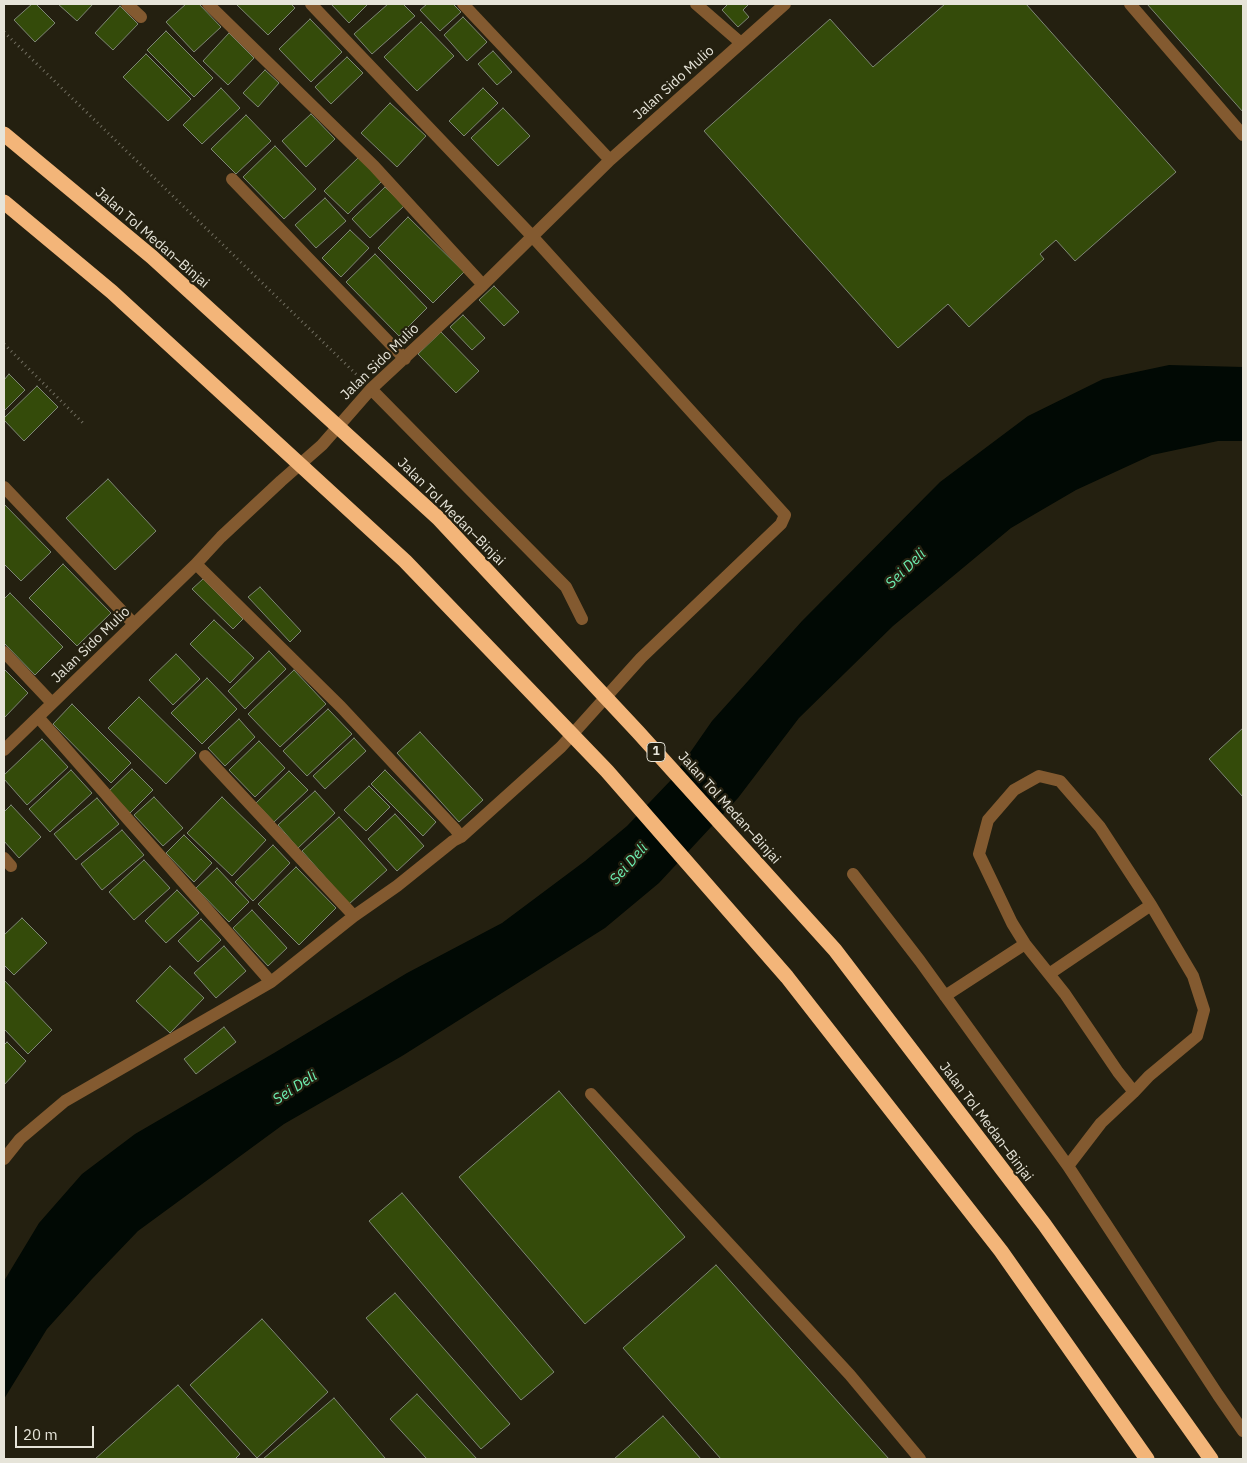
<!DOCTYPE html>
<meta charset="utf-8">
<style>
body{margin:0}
#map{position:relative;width:1247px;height:1463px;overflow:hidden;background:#242010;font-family:"IBM Plex Sans",sans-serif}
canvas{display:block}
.frame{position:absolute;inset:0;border:5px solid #e6e4d9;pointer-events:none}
.scale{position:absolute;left:15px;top:1426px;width:79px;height:22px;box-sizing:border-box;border:2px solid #e6e4d9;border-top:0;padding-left:6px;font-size:15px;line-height:18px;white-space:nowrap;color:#e6e4d9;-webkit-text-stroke:4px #242010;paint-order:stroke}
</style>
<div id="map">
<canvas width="1247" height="1463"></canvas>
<div class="frame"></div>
<div class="scale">20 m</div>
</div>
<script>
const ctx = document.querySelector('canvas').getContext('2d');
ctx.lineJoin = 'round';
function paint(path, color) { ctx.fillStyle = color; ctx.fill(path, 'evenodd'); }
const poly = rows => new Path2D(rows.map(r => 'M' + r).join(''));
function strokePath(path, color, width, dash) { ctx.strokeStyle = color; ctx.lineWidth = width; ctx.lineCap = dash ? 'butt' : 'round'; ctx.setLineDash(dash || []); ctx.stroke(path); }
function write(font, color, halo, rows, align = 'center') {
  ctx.font = font + ' "IBM Plex Sans",sans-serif'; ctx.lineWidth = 4.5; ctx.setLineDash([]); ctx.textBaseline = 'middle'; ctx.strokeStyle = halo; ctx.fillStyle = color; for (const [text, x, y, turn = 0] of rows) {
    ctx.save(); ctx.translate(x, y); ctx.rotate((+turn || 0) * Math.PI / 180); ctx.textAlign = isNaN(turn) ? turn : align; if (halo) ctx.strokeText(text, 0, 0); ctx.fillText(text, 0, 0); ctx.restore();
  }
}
paint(poly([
 [1169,365,1243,367,1243,441,1218,441,1152,455,1076,490,1011,528,893,626,799,718,738,798,659,883,605,928,402,1056,284,1124,138,1231,92,1279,47,1329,4,1399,4,1281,39,1223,82,1174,135,1134,274,1053,407,973,502,923,585,861,627,826,671,780,712,721,802,621,940,482,1028,416,1103,379]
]), '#010904');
const building = poly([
 [32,4,36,4,55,23,35,42,14,20,32,4],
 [58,4,93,4,77,21,58,4],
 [186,4,199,4,221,27,194,52,166,22,186,4],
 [236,4,291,4,295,8,268,35,236,4],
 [331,4,368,4,349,23,331,4],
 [388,4,403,4,415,16,372,54,354,34,388,4],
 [427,4,453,4,461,12,440,31,420,10,427,4],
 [728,4,749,4,743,10,749,17,738,27,722,10,728,4],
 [945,4,1026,4,1176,172,1075,261,1056,240,1040,254,1044,259,969,327,948,304,898,348,704,131,830,19,873,67,945,4],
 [1147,4,1243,4,1243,112,1147,4],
 [120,6,138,24,113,50,95,33,120,6],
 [463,17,487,42,467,61,444,35,463,17],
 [310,19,342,52,311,82,279,49,310,19],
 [421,22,454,56,417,91,384,57,421,22],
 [166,31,213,78,194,97,147,50,166,31],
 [229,33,254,58,228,85,203,61,229,33],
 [493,51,512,72,497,85,478,64,493,51],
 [146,54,191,99,168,121,123,77,146,54],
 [347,57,363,73,331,104,315,87,347,57],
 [265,70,279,83,258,107,243,93,265,70],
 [221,88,240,108,202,144,183,125,221,88],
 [483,88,498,103,464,136,449,121,483,88],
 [390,103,426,136,397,167,361,133,390,103],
 [503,108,530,136,498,166,471,138,503,108],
 [311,114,335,139,306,167,282,141,311,114],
 [246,115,271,141,236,174,211,149,246,115],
 [275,146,316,189,284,219,243,177,275,146],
 [359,157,382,181,348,214,324,191,359,157],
 [385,187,404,206,370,238,352,219,385,187],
 [325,198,346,221,316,248,295,225,325,198],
 [408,217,464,272,433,303,378,248,408,217],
 [350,230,369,248,341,277,322,258,350,230],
 [375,254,427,308,399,336,346,282,375,254],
 [494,286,519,312,504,326,479,300,494,286],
 [463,315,485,338,472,350,450,327,463,315],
 [441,332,479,371,456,393,418,354,441,332],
 [9,374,25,390,4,411,4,380,9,374],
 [37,386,58,407,24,441,4,420,4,418,37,386],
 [108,479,156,531,115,570,66,518,108,479],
 [4,504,51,552,21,581,4,564,4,504],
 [63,564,111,613,77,646,29,598,63,564],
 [203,579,243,619,233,629,192,589,203,579],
 [260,587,301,631,290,642,248,597,260,587],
 [10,593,63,647,35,675,4,643,4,599,10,593],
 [214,620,254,658,230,683,190,644,214,620],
 [269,651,286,669,245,709,228,691,269,651],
 [176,654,200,679,173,705,149,680,176,654],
 [4,669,28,693,4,718,4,669],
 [294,670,326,704,280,747,248,714,294,670],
 [207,678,237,709,202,744,171,713,207,678],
 [139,697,196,753,166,784,108,728,139,697],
 [72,704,131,763,111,783,53,724,72,704],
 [328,709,352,734,307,776,283,751,328,709],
 [239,719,255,737,225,766,208,748,239,719],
 [1243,728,1243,797,1209,759,1243,728],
 [420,732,483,800,459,822,397,753,420,732],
 [354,738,366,751,325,789,313,776,354,738],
 [42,739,68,767,27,805,4,779,4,775,42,739],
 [259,741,285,768,255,797,229,770,259,741],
 [132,769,153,790,130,813,109,791,132,769],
 [71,770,92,793,50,832,29,809,71,770],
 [385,770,436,822,423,836,371,784,385,770],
 [289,771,308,790,274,822,256,803,289,771],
 [369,786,390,807,366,831,344,810,369,786],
 [315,791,335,813,298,848,278,825,315,791],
 [154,797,183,828,163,846,134,815,154,797],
 [222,797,266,840,232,876,187,833,222,797],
 [97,798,119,824,76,860,54,834,97,798],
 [11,805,41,837,19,858,4,841,4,812,11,805],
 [395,814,424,846,397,871,368,839,395,814],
 [339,817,387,870,349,904,302,851,339,817],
 [122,830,144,855,102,890,81,864,122,830],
 [184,835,212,863,194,882,166,853,184,835],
 [273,845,290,863,253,901,235,882,273,845],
 [144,860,170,888,134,920,109,892,144,860],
 [296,867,336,908,299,945,258,904,296,867],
 [217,868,249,902,229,922,196,888,217,868],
 [177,890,199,913,166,943,145,921,177,890],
 [252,910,287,948,268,966,233,928,252,910],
 [22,918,47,943,14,975,4,965,4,935,22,918],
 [201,919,221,940,198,962,178,941,201,919],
 [224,946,246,971,216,998,194,973,224,946],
 [170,966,204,998,170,1033,136,1001,170,966],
 [4,980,52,1030,28,1054,4,1029,4,980],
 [224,1027,236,1042,196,1074,184,1059,224,1027],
 [7,1042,26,1061,4,1085,4,1045,7,1042],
 [559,1091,685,1237,585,1324,459,1177,559,1091],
 [402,1193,554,1372,521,1400,369,1221,402,1193],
 [716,1265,889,1459,721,1459,623,1348,716,1265],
 [395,1293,510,1424,481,1449,366,1318,395,1293],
 [262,1319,328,1392,257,1458,190,1385,262,1319],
 [178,1385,240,1454,235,1459,95,1459,178,1385],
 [417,1394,477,1459,427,1459,390,1419,417,1394],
 [334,1398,385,1458,383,1459,263,1459,334,1398],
 [663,1416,701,1459,614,1459,663,1416]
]);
paint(building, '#344b0a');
strokePath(building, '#7e8775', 1);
strokePath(poly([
 [4,32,358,376],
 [4,344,85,425]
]), '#726f61', 3, [1, 4]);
strokePath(poly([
 [127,4,141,17],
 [208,4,374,166,483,285],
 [463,4,610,160],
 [696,4,741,43],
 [1130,4,1243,135],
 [232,179,405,359],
 [371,389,566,587,582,619],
 [4,487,134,624],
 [196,564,341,707,455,829,461,837],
 [4,652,52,703],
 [38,717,271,982],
 [4,750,196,564,221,537,281,481,322,445,371,389,483,285,610,160,785,4],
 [205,756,354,916],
 [4,858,11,866],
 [853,874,920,961,1068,1166,1218,1395,1243,1431],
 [1049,974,1151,905],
 [945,996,1025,944],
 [591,1094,850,1375,920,1459],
 [4,1159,20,1139,65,1101,271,982,354,916,397,886,453,841,461,837,561,747,641,658,781,524,785,515,532,236,311,4],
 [1068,1166,1101,1123,1134,1092,1149,1076,1197,1036,1204,1010,1193,976,1151,905,1100,827,1060,781,1039,776,1014,790,988,820,979,854,1012,923,1025,944,1065,994,1118,1072,1134,1092]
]), '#835a30', 12);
strokePath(poly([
 [4,134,152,257,438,518,638,732,835,950,1044,1224,1211,1459],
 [4,202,112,292,405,561,607,771,787,977,1001,1251,1147,1459]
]), '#f3b579', 15);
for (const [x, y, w] of [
 [656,752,18]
]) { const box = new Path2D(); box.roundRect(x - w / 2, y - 9.5, w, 19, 4); ctx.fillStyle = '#242010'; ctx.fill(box); strokePath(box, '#e6e4d9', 1); }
write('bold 12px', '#e6e4d9', null, [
 ["1",656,752]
]);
write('14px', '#e6e4d9', '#242010', [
 ["Jalan Sido Mulio",674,83,-42],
 ["Jalan Tol Medan–Binjai",152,238,41],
 ["Jalan Sido Mulio",380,362,-44],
 ["Jalan Tol Medan–Binjai",451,512,45],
 ["Jalan Sido Mulio",91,645,-44],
 ["Jalan Tol Medan–Binjai",729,808,48],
 ["Jalan Tol Medan–Binjai",986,1122,53]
]);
write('italic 15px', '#6defb2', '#242010', [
 ["Sei Deli",906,569,-44],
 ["Sei Deli",629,864,-49],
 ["Sei Deli",295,1088,-33]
]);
</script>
